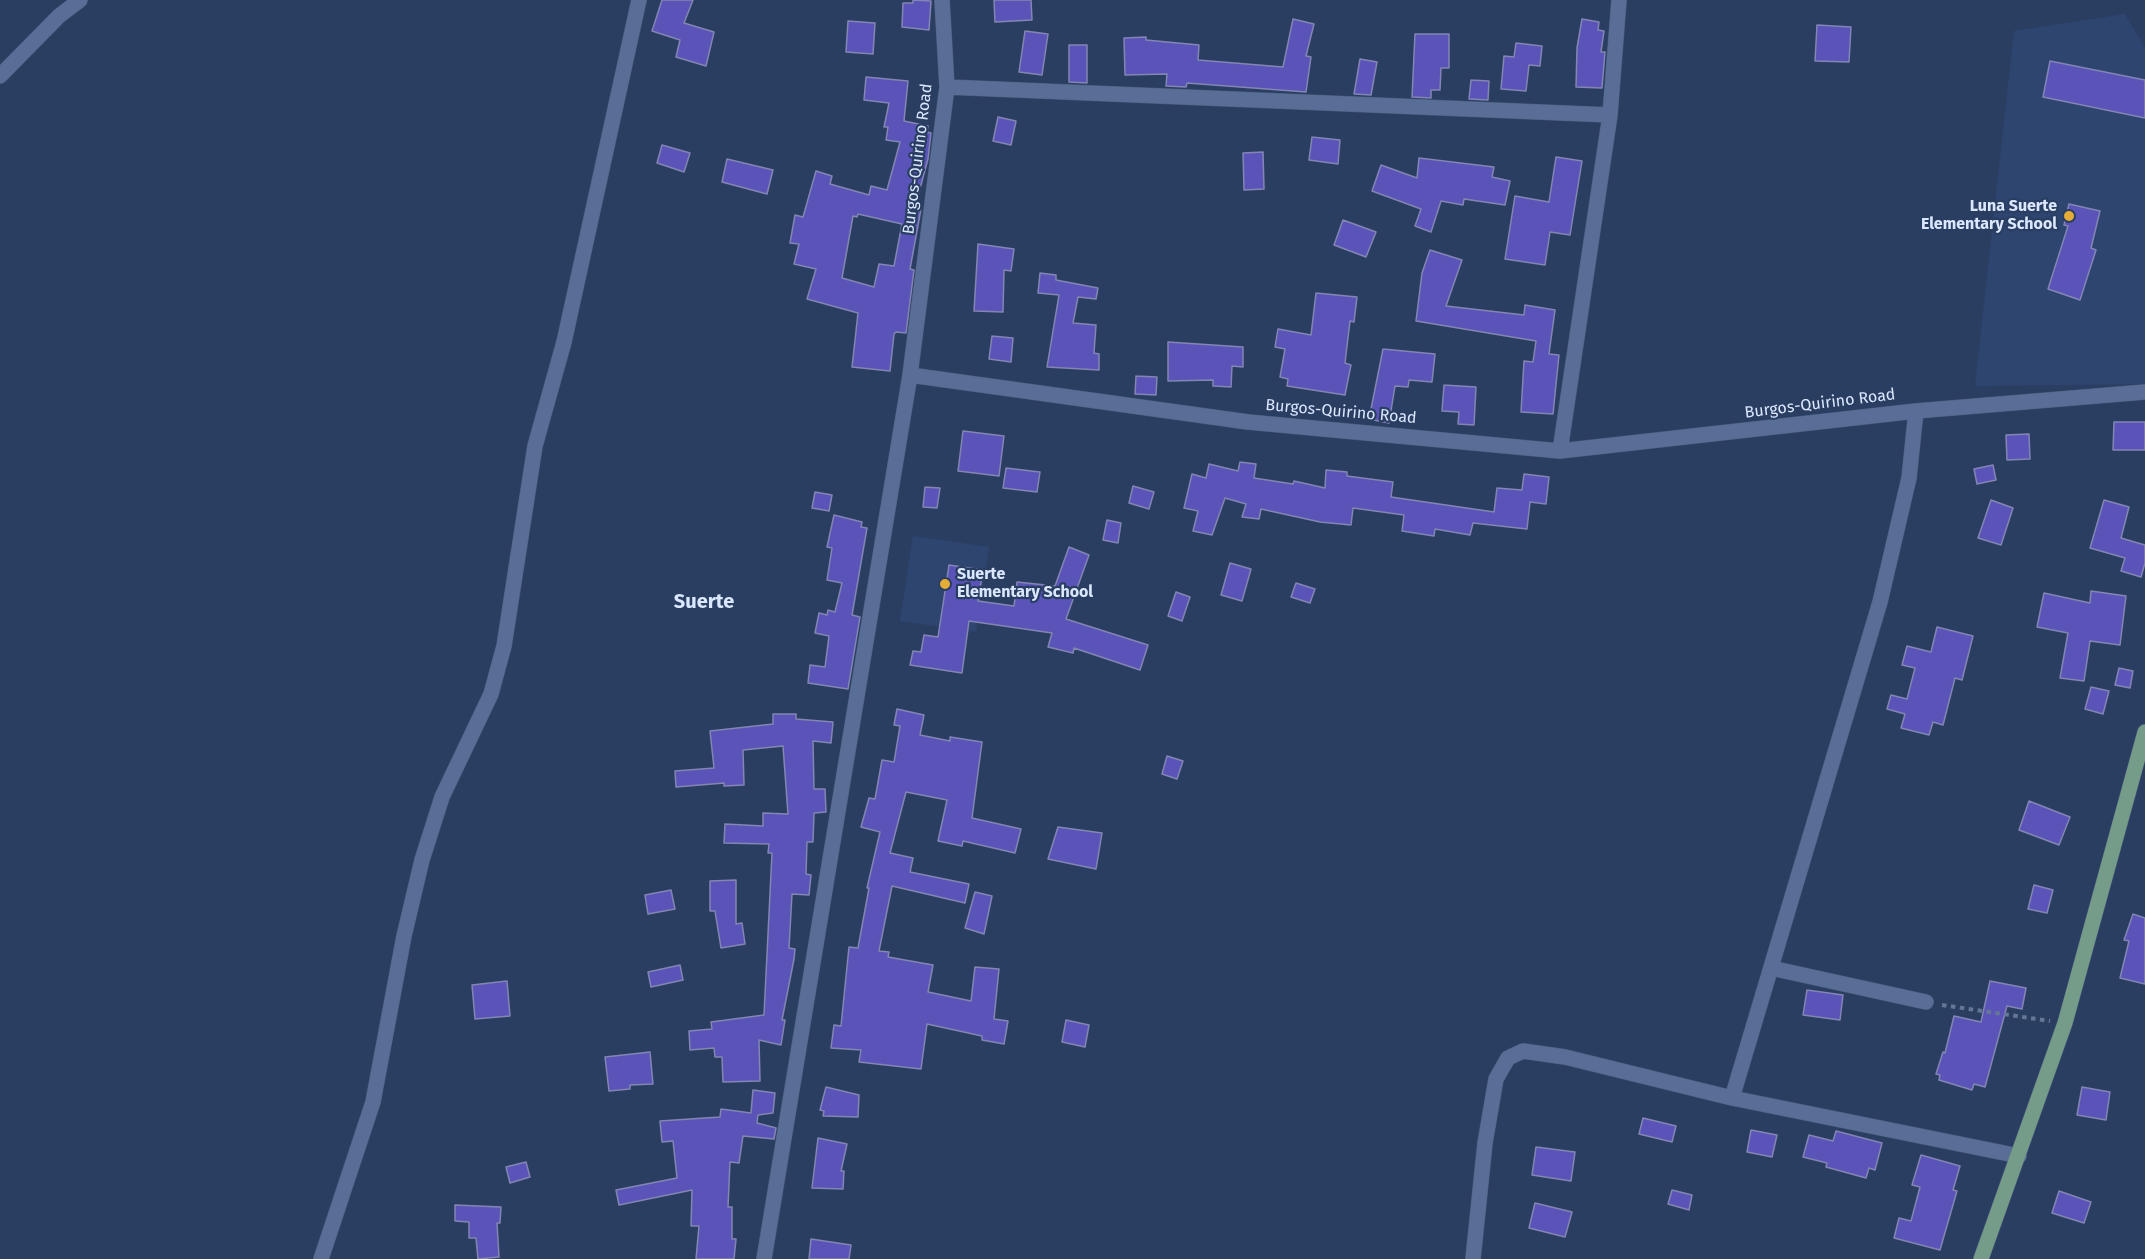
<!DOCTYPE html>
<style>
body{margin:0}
canvas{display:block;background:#2a3e62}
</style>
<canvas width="2145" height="1259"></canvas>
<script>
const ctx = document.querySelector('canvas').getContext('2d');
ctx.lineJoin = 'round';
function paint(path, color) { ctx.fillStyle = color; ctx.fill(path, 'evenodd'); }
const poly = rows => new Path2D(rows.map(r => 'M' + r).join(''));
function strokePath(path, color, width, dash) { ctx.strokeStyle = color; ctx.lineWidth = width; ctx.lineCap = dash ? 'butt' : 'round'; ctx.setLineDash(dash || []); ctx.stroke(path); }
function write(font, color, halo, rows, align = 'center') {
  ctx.font = font + ' "Fira Sans",sans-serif'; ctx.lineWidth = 4.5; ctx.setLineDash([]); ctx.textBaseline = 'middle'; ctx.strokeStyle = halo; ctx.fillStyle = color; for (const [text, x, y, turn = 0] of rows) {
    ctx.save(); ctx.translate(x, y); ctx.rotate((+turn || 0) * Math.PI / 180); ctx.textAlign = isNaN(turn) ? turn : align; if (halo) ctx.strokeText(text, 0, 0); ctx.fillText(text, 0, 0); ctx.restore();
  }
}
paint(poly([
 [2125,14,2145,48,2145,384,1975,386,2014,31],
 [913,536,989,547,976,632,900,621]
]), '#2e4570');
const building = poly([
 [662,0,693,0,684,23,714,32,706,66,676,57,680,40,652,31,662,0],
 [913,0,931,1,929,30,902,27,903,3,913,3,913,0],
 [994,0,1031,0,1032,20,995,22,994,0],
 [1293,19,1314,24,1306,56,1311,57,1306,92,1187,83,1186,87,1166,86,1167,74,1125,75,1124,38,1146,37,1146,40,1199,45,1198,60,1283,67,1293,19],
 [1582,19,1599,22,1598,30,1604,31,1601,52,1605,52,1602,88,1576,87,1577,48,1582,19],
 [848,21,875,23,873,54,846,52,848,21],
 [1817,25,1851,27,1849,62,1815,61,1817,25],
 [1025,31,1048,34,1042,75,1019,72,1025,31],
 [1415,34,1449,34,1449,68,1441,68,1440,90,1431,90,1431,98,1412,97,1415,34],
 [1516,43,1542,46,1540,66,1529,65,1526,91,1501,89,1504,56,1514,57,1516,43],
 [1069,45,1087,45,1087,83,1069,82,1069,45],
 [1360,59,1377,62,1371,95,1354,94,1360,59],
 [2050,61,2145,80,2145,118,2043,97,2050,61],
 [866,77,908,81,904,121,928,126,927,132,931,133,928,159,915,207,921,209,910,269,914,270,906,333,896,332,894,334,890,371,852,367,858,313,807,299,816,269,794,264,799,244,790,243,795,215,803,217,816,171,832,176,830,184,869,195,871,186,887,190,900,142,886,140,888,127,884,127,889,103,864,100,866,77],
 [858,214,902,224,894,266,879,264,874,287,842,278,853,216,857,217,858,214],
 [1471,80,1489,81,1488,100,1469,99,1471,80],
 [998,117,1016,121,1011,145,993,141,998,117],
 [1312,137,1340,140,1338,164,1309,160,1312,137],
 [662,145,690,153,684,172,657,163,662,145],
 [1263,152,1264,189,1244,190,1243,153,1263,152],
 [1556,157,1582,161,1570,235,1550,232,1545,265,1505,259,1515,196,1549,202,1556,157],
 [1419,158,1494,167,1492,177,1510,181,1505,205,1464,199,1463,205,1441,201,1431,232,1415,226,1421,209,1372,191,1381,165,1417,178,1419,158],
 [727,159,773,170,767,194,722,182,727,159],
 [2069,204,2100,211,2091,248,2096,250,2080,300,2048,289,2068,226,2064,225,2069,204],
 [1343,220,1376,232,1366,257,1334,245,1343,220],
 [978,244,1014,249,1011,271,1004,270,1003,312,974,311,978,244],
 [1430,250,1462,260,1446,306,1524,315,1525,305,1555,310,1549,354,1559,355,1553,414,1521,412,1524,361,1533,362,1536,341,1416,321,1422,273,1430,250],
 [1040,273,1056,275,1056,280,1098,288,1096,299,1078,297,1073,323,1096,325,1094,353,1099,354,1099,370,1047,367,1059,295,1038,293,1040,273],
 [1316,293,1357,297,1354,322,1350,321,1345,363,1351,365,1345,395,1287,386,1288,379,1280,377,1285,349,1275,347,1278,329,1311,335,1316,293],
 [992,336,1013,338,1011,362,989,359,992,336],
 [1168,342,1243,347,1243,367,1232,366,1231,387,1213,386,1213,380,1168,381,1168,342],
 [1383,349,1435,354,1432,382,1409,380,1408,387,1395,386,1389,423,1369,419,1383,349],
 [1136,376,1157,377,1156,395,1135,394,1136,376],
 [1444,385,1476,387,1474,425,1458,424,1459,412,1442,411,1444,385],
 [2114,422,2145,422,2145,450,2113,450,2114,422],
 [963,431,1004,436,999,476,958,471,963,431],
 [2029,434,2030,459,2007,460,2006,435,2029,434],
 [1240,462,1256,464,1254,478,1293,484,1294,481,1325,488,1326,470,1347,472,1347,476,1393,482,1391,497,1494,512,1497,488,1522,490,1524,474,1549,477,1546,504,1530,502,1527,529,1473,523,1470,535,1435,529,1434,536,1402,531,1404,515,1353,508,1351,525,1320,522,1261,509,1259,519,1242,517,1246,504,1225,498,1212,535,1193,531,1198,511,1184,508,1192,474,1206,478,1209,464,1238,471,1240,462],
 [1993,465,1996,480,1977,484,1974,469,1993,465],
 [1006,468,1040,472,1037,492,1003,488,1006,468],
 [1133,486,1154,492,1149,509,1129,503,1133,486],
 [925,487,940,488,937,508,923,507,925,487],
 [815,492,832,495,829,511,812,508,815,492],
 [1991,500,2013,508,2001,545,1978,538,1991,500],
 [2104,500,2129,507,2121,538,2145,545,2145,563,2141,577,2121,571,2125,558,2090,548,2104,500],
 [834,515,862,522,861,527,867,528,852,615,860,617,848,689,808,683,810,665,825,667,829,636,815,633,819,613,827,615,828,610,835,612,842,583,827,580,832,548,827,547,834,515],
 [1107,520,1121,523,1118,543,1103,540,1107,520],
 [1069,547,1089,555,1066,619,1148,645,1140,670,1074,648,1073,653,1048,647,1052,633,969,621,962,673,910,665,913,651,921,652,924,635,938,637,949,565,983,570,978,601,1014,606,1017,582,1055,586,1069,547],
 [1230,563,1251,569,1242,601,1221,595,1230,563],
 [1296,583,1315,589,1310,603,1291,597,1296,583],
 [2091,591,2126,596,2120,645,2090,641,2084,681,2060,678,2068,633,2037,627,2044,593,2090,603,2091,591],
 [1176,592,1190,597,1182,621,1168,616,1176,592],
 [1937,627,1973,636,1962,680,1955,678,1943,725,1933,722,1929,735,1901,728,1905,714,1887,709,1891,695,1907,699,1915,668,1902,665,1907,646,1931,652,1937,627],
 [2119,668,2133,671,2130,688,2115,685,2119,668],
 [2091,687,2109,691,2103,714,2085,709,2091,687],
 [897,709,924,715,920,735,950,741,950,737,982,742,972,818,1021,829,1015,853,963,841,962,846,938,841,947,800,906,792,890,853,913,858,910,872,969,884,965,903,892,886,879,951,889,952,888,957,933,965,928,992,971,1001,975,967,999,969,994,1019,1008,1021,1004,1044,982,1040,982,1036,927,1024,921,1069,859,1062,861,1050,831,1048,834,1025,841,1026,849,947,858,948,869,888,867,888,880,832,861,827,869,798,875,799,882,760,894,762,900,726,894,725,897,709],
 [773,714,796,714,796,719,833,722,831,743,813,741,814,789,825,789,826,812,814,813,813,842,807,842,806,874,811,875,809,895,792,894,789,948,795,949,794,959,782,1020,785,1020,781,1045,759,1040,760,1081,723,1082,722,1057,715,1057,714,1048,690,1050,689,1031,712,1029,711,1022,764,1015,772,853,768,853,769,844,724,843,725,824,763,826,763,813,788,814,783,746,743,750,744,785,724,786,724,783,676,787,675,771,714,768,710,731,773,724,773,714],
 [1167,756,1183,761,1177,779,1162,774,1167,756],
 [2029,801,2070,817,2059,845,2019,830,2029,801],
 [1058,827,1102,833,1096,869,1048,859,1058,827],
 [736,880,736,924,742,923,745,944,721,948,715,911,710,911,710,881,736,880],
 [2034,885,2053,890,2047,913,2028,909,2034,885],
 [671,890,675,909,648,914,645,895,671,890],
 [975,892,992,896,984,934,965,928,975,892],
 [2133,914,2145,918,2145,984,2120,978,2129,941,2124,940,2133,914],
 [680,965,683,980,651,987,648,972,680,965],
 [507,981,510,1016,475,1019,472,985,507,981],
 [1990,981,2026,988,2022,1009,2007,1006,1985,1087,1974,1084,1972,1090,1939,1080,1940,1075,1936,1074,1943,1052,1945,1053,1954,1016,1981,1022,1990,981],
 [1807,990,1843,995,1840,1020,1803,1015,1807,990],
 [1066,1020,1089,1025,1085,1047,1062,1042,1066,1020],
 [650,1052,653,1084,630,1085,630,1089,609,1091,605,1057,650,1052],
 [826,1087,859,1095,858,1117,823,1116,824,1111,820,1110,826,1087],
 [2082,1087,2110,1092,2106,1120,2077,1115,2082,1087],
 [753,1090,775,1093,773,1113,758,1115,757,1123,776,1128,774,1139,743,1136,739,1163,730,1162,728,1207,732,1207,732,1239,736,1239,734,1259,696,1259,699,1226,691,1226,692,1190,619,1205,616,1190,677,1178,673,1141,662,1142,660,1121,720,1117,721,1109,751,1113,753,1090],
 [1643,1118,1676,1126,1672,1142,1639,1134,1643,1118],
 [1751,1130,1777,1135,1772,1157,1747,1152,1751,1130],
 [1836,1131,1882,1143,1875,1170,1869,1168,1866,1178,1826,1167,1827,1163,1803,1157,1809,1135,1833,1141,1836,1131],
 [818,1138,847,1144,841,1171,844,1171,843,1189,812,1188,818,1138],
 [1536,1147,1575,1152,1571,1181,1532,1175,1536,1147],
 [1921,1155,1960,1166,1953,1190,1957,1191,1940,1250,1894,1238,1899,1218,1911,1221,1920,1187,1912,1185,1921,1155],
 [526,1162,530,1177,510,1183,506,1167,526,1162],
 [1672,1190,1692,1195,1689,1210,1668,1204,1672,1190],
 [2059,1191,2091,1202,2084,1223,2052,1213,2059,1191],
 [1535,1203,1572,1212,1565,1237,1529,1228,1535,1203],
 [455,1205,501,1207,500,1223,497,1223,499,1257,478,1259,476,1238,469,1238,469,1222,455,1221,455,1205],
 [811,1239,851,1245,849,1259,809,1259,811,1239]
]);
paint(building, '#5a54b9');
strokePath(building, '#8385b3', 1.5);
const minor = poly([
 [942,0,947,87,910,375,1248,422,1560,451,1916,411,2145,392],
 [0,76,59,16,80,0],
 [947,87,1610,115],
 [1560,451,1610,115,1619,0],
 [1771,968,1926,1002],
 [1732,1098,1880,602,1909,478,1916,411],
 [321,1259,373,1102,404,936,422,860,442,797,491,694,504,646,535,446,564,342,639,0],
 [764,1259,910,375],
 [1473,1259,1485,1143,1496,1079,1508,1058,1523,1051,1565,1057,1732,1098,2019,1156]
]);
const major = poly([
 [1981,1259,2065,1023,2145,732]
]);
strokePath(minor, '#4a5b7a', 16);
strokePath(major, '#4a5b7a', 16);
strokePath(poly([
 [1942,1005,2050,1021]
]), '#657796', 4, [4.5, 4.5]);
strokePath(minor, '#586e96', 15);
strokePath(major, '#749c89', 15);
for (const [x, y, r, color] of [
 [2069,216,6,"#e5ad35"],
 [945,584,6,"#e5ad35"]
]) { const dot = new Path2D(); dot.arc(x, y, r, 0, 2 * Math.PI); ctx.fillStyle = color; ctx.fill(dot); strokePath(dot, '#2a3e62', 2); }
write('16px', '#dae7fe', '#2a3e62', [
 ["Burgos-Quirino Road",918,159,-83],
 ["Burgos-Quirino Road",1820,404,-7],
 ["Burgos-Quirino Road",1341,412,5]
]);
write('bold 16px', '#dae7fe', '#2a3e62', [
 ["Luna Suerte",2057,207],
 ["Elementary School",2057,225],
 ["Suerte",957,575,"left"],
 ["Elementary School",957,593,"left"]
], 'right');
write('bold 20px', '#dae7fe', '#2a3e62', [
 ["Suerte",704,602]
]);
</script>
